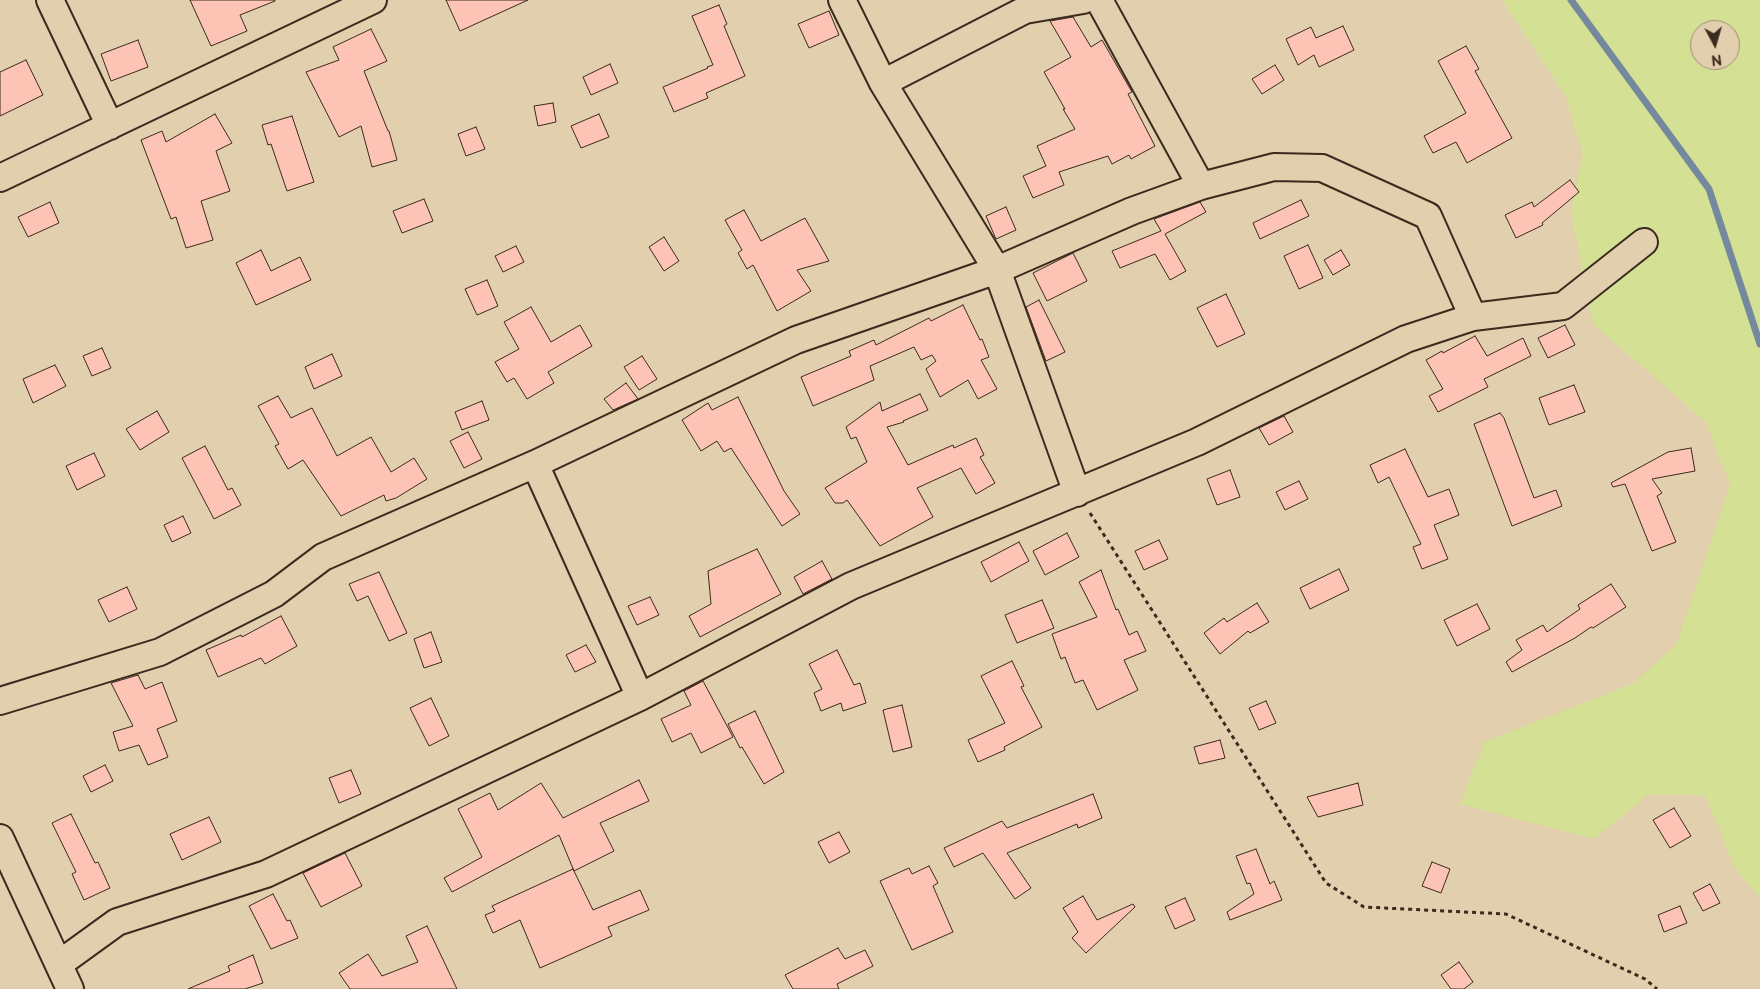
<!DOCTYPE html>
<style>
body{margin:0}
#map{position:relative;width:1760px;height:989px;overflow:hidden;background:#e1cfad;font-family:"Balsamiq Sans",sans-serif}
canvas{display:block}
.north{position:absolute;left:1690px;top:20px;width:50px;height:50px;box-sizing:border-box;background:#e1cfad;border:1px solid #9f8d74;border-radius:50%;rotate:174deg;font-size:14px;font-weight:700;line-height:20px;text-align:center;color:#3b2a1e}
.north::after{content:'';display:block;margin:auto;width:18px;height:22px;background:#3b2a1e;clip-path:polygon(50% 0,100% 100%,50% 72%,0 100%)}
</style>
<div id="map">
<canvas width="1760" height="989"></canvas>
<div class="north">N</div>
</div>
<script>
const ctx = document.querySelector('canvas').getContext('2d');
ctx.lineJoin = 'round';
function paint(path, color) { ctx.fillStyle = color; ctx.fill(path, 'evenodd'); }
const poly = rows => new Path2D(rows.map(r => 'M' + r).join(''));
function strokePath(path, color, width, dash) { ctx.strokeStyle = color; ctx.lineWidth = width; ctx.lineCap = dash ? 'butt' : 'round'; ctx.setLineDash(dash || []); ctx.stroke(path); }
paint(poly([
 [1502,0,1760,0,1760,898,1735,868,1705,795,1648,795,1594,839,1460,804,1484,742,1632,684,1676,645,1730,485,1706,422,1593,324,1571,212,1583,153,1565,95],
 [1700,30,1730,30,1730,60,1700,60]
]), '#d4e093');
strokePath(poly([
 [1571,0,1709,189,1760,344]
]), '#74889e', 7);
const building = poly([
 [190,0,275,0,275,1,240,15,247,31,211,46,190,0],
 [446,0,528,0,460,31,446,0],
 [719,5,727,24,724,26,745,76,706,93,708,98,674,112,663,87,708,68,707,67,713,65,692,16,719,5],
 [829,11,839,35,809,48,798,24,829,11],
 [1073,17,1091,47,1102,40,1132,92,1128,94,1155,146,1131,159,1129,155,1112,164,1108,156,1059,172,1064,185,1033,198,1023,176,1046,166,1037,146,1075,129,1063,109,1065,109,1044,72,1071,57,1050,21,1073,17],
 [1343,26,1354,50,1319,67,1314,55,1298,65,1286,39,1311,27,1316,38,1343,26],
 [371,29,387,61,364,71,388,131,389,131,397,160,372,167,361,126,339,137,306,72,339,60,333,47,371,29],
 [138,40,148,67,111,81,101,54,138,40],
 [1466,46,1479,69,1475,71,1512,138,1467,163,1456,142,1433,153,1424,136,1466,113,1438,61,1466,46],
 [26,60,43,95,0,116,0,72,26,60],
 [610,64,618,83,591,95,583,77,610,64],
 [1275,65,1284,80,1262,94,1252,79,1275,65],
 [553,103,556,122,538,126,534,106,553,103],
 [215,114,232,143,216,151,230,191,201,201,213,240,186,248,176,217,171,219,141,140,162,131,166,142,215,114],
 [599,114,609,137,581,148,571,126,599,114],
 [292,116,314,182,287,191,271,144,268,145,262,125,292,116],
 [476,127,485,149,466,156,458,134,476,127],
 [1570,180,1579,192,1542,223,1543,225,1516,238,1505,215,1532,202,1534,207,1570,180],
 [424,199,433,221,402,233,393,211,424,199],
 [1301,200,1309,216,1260,239,1253,223,1301,200],
 [50,202,59,223,28,237,18,217,50,202],
 [1200,202,1206,212,1165,234,1186,271,1170,280,1155,254,1120,268,1112,251,1161,231,1154,219,1200,202],
 [1006,207,1016,230,996,239,986,216,1006,207],
 [744,210,761,241,805,218,829,261,797,270,811,291,777,311,753,265,747,269,738,253,742,250,725,220,744,210],
 [664,237,679,261,664,271,649,247,664,237],
 [1308,245,1323,278,1299,289,1284,256,1308,245],
 [516,246,524,262,503,272,495,256,516,246],
 [261,250,271,271,300,257,311,280,256,305,236,263,261,250],
 [1341,250,1350,265,1333,275,1324,260,1341,250],
 [1073,253,1087,281,1047,301,1033,273,1073,253],
 [487,280,498,306,477,315,465,289,487,280],
 [1226,294,1245,334,1217,347,1197,308,1226,294],
 [1039,300,1065,352,1046,361,1026,307,1039,300],
 [963,305,980,340,982,339,989,357,981,360,997,389,978,399,968,380,940,397,926,369,936,361,932,355,921,360,914,347,870,366,874,380,813,406,801,377,851,356,849,351,874,340,876,345,929,318,931,321,963,305],
 [531,307,551,342,580,325,592,346,548,372,554,383,527,399,514,378,507,382,495,362,519,349,504,322,531,307],
 [1565,325,1575,345,1548,358,1538,338,1565,325],
 [1475,336,1487,356,1523,338,1531,356,1484,379,1488,387,1438,412,1429,396,1443,389,1426,360,1442,351,1443,353,1475,336],
 [102,348,111,368,92,376,83,356,102,348],
 [332,354,342,376,314,389,305,367,332,354],
 [642,356,657,379,639,390,624,367,642,356],
 [55,365,66,386,33,403,23,379,55,365],
 [626,383,638,399,613,410,604,399,626,383],
 [1574,385,1585,412,1549,425,1539,398,1574,385],
 [920,394,928,410,903,421,904,422,887,427,908,465,953,445,954,448,976,438,984,455,980,457,995,483,976,494,961,468,917,488,933,517,880,546,847,500,843,503,835,503,825,488,867,462,856,437,851,439,846,427,880,402,882,411,920,394],
 [278,396,291,418,312,408,337,456,371,437,391,472,414,458,427,479,396,498,386,501,384,495,341,516,303,460,288,469,275,446,279,444,258,406,278,396],
 [738,397,784,491,800,514,782,526,731,448,724,452,717,441,701,451,682,420,708,403,712,410,738,397],
 [482,401,489,420,462,430,455,412,482,401],
 [157,411,169,432,140,450,126,429,157,411],
 [1500,413,1504,418,1534,498,1556,490,1562,506,1512,526,1474,424,1500,413],
 [1284,416,1293,432,1269,445,1259,428,1284,416],
 [468,432,482,459,464,468,450,441,468,432],
 [205,446,228,490,232,488,241,505,214,519,182,458,205,446],
 [1691,448,1695,471,1652,479,1662,493,1657,496,1676,542,1652,551,1625,484,1613,487,1611,483,1668,452,1691,448],
 [1405,449,1428,497,1449,489,1459,515,1434,525,1448,559,1422,569,1413,547,1421,544,1389,477,1378,483,1370,465,1405,449],
 [94,453,105,476,77,490,66,466,94,453],
 [1230,470,1240,497,1217,505,1207,479,1230,470],
 [1299,481,1308,499,1285,510,1276,492,1299,481],
 [183,516,191,533,172,542,164,525,183,516],
 [1067,533,1079,557,1045,575,1033,551,1067,533],
 [1159,540,1168,559,1144,570,1135,551,1159,540],
 [1019,542,1029,561,991,582,981,562,1019,542],
 [757,549,781,594,700,637,689,616,711,604,708,571,757,549],
 [822,561,832,579,803,594,794,577,822,561],
 [1339,569,1349,590,1310,609,1300,588,1339,569],
 [1101,570,1116,610,1118,609,1129,635,1137,631,1146,651,1124,660,1138,690,1097,710,1083,680,1075,683,1065,657,1061,659,1052,634,1097,617,1079,582,1101,570],
 [379,572,407,633,389,641,368,596,357,601,349,584,379,572],
 [1611,584,1626,607,1593,628,1591,627,1575,638,1512,672,1506,662,1522,650,1516,640,1543,625,1547,632,1580,609,1578,605,1611,584],
 [127,587,137,609,109,622,98,600,127,587],
 [650,597,659,615,637,625,628,606,650,597],
 [1042,600,1054,628,1017,643,1005,615,1042,600],
 [1257,603,1269,622,1250,633,1248,631,1220,654,1204,633,1224,618,1227,622,1257,603],
 [1477,604,1490,629,1457,646,1444,620,1477,604],
 [281,616,297,646,265,664,261,658,218,677,206,650,241,635,242,637,281,616],
 [431,632,442,662,424,668,414,639,431,632],
 [586,645,596,662,575,672,566,655,586,645],
 [837,650,854,685,860,683,866,703,843,711,841,703,821,711,814,693,822,689,809,664,837,650],
 [1012,661,1024,686,1021,687,1042,727,1004,747,1005,750,978,762,968,740,1005,723,981,676,1012,661],
 [138,675,145,689,162,682,177,721,157,729,168,757,148,765,139,745,119,751,113,732,133,726,111,683,138,675],
 [703,681,733,737,701,753,691,733,672,742,661,719,691,705,684,691,703,681],
 [431,698,449,736,429,746,410,708,431,698],
 [1266,701,1276,723,1259,730,1249,708,1266,701],
 [902,705,912,747,893,752,883,710,902,705],
 [755,711,784,772,764,784,742,747,740,748,728,724,755,711],
 [1220,740,1225,758,1199,764,1194,747,1220,740],
 [105,765,113,781,91,792,83,776,105,765],
 [351,770,361,794,339,803,329,778,351,770],
 [639,780,649,801,600,823,614,851,574,871,559,835,452,892,444,878,482,857,458,809,490,793,498,810,541,783,563,818,639,780],
 [1358,783,1363,805,1318,817,1307,797,1358,783],
 [1093,794,1102,818,1078,828,1077,824,1007,853,1031,888,1015,899,983,853,954,867,944,848,1002,821,1007,828,1093,794],
 [1674,808,1691,836,1670,848,1653,820,1674,808],
 [71,814,95,863,98,862,110,888,84,900,72,874,76,872,52,823,71,814],
 [209,817,221,842,182,860,170,834,209,817],
 [839,832,850,852,829,863,818,842,839,832],
 [1256,849,1270,884,1274,881,1282,900,1230,920,1227,912,1254,894,1250,883,1247,884,1236,856,1256,849],
 [345,853,362,886,321,907,303,873,345,853],
 [1432,862,1450,869,1441,893,1422,886,1432,862],
 [929,866,938,883,933,886,953,932,912,950,880,881,909,868,912,874,929,866],
 [573,869,593,910,640,890,649,910,608,927,612,936,540,968,520,920,493,933,485,915,495,911,492,906,573,869],
 [1710,884,1720,903,1703,911,1693,893,1710,884],
 [273,894,287,921,290,920,298,938,271,949,249,906,273,894],
 [1083,896,1097,920,1133,904,1135,907,1086,953,1072,938,1078,932,1063,908,1083,896],
 [1185,898,1195,920,1175,929,1165,907,1185,898],
 [1680,906,1687,923,1664,932,1658,915,1680,906],
 [427,926,457,989,350,989,339,973,368,954,382,976,418,962,406,936,427,926],
 [838,948,845,959,865,950,873,966,837,984,839,989,793,989,785,975,838,948],
 [253,955,263,983,245,989,188,989,230,971,228,966,253,955],
 [1459,962,1473,982,1464,989,1451,989,1441,975,1459,962]
]);
paint(building, '#fdc3b4');
strokePath(building, '#3b2a1e', 1);
const street = poly([
 [50,0,110,126],
 [842,0,883,83,997,270,1077,493],
 [1099,0,1201,186],
 [883,83,1025,10,1083,0],
 [0,178,373,0],
 [535,464,640,697],
 [0,701,160,652,274,594,323,557,535,464,796,340,997,270,1132,211,1201,186,1274,167,1322,168,1428,216,1473,317],
 [0,838,70,989],
 [59,964,117,922,266,874,640,697,851,586,1197,442,1406,339,1473,317,1563,306,1644,242]
]);
strokePath(street, '#3b2a1e', 30);
strokePath(poly([
 [1090,513,1326,883,1364,907,1506,914,1645,979,1657,989]
]), '#3b2a1e', 3, [4, 4]);
strokePath(street, '#e1cfad', 26);
</script>
